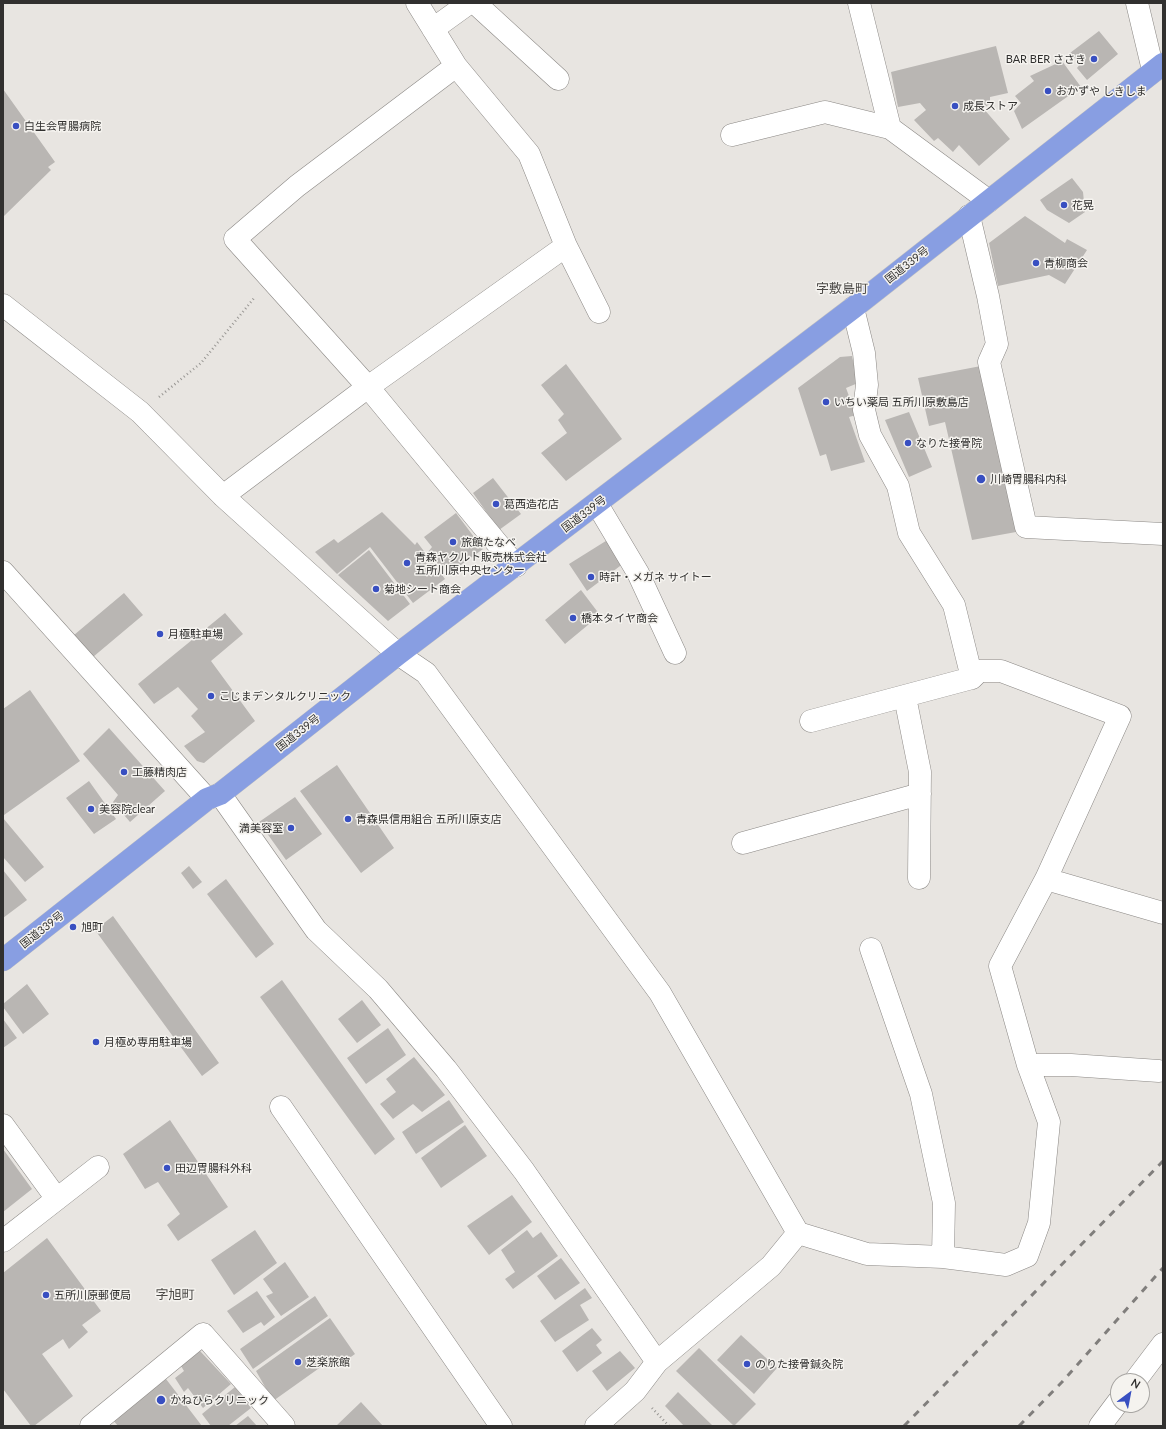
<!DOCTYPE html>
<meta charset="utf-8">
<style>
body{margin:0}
#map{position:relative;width:1166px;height:1429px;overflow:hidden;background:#e8e5e1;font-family:Lato,sans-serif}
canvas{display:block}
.frame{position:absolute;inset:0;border:4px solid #31302f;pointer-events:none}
.north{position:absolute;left:1110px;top:1373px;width:40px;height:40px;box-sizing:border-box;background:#f5f3ef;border:1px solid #a7a5a2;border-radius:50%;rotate:32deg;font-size:11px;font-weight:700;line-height:16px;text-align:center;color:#31302f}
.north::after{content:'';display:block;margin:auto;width:14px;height:18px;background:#384fc1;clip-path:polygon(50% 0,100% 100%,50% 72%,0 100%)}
</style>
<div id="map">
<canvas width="1166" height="1429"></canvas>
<div class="frame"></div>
<div class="north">N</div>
</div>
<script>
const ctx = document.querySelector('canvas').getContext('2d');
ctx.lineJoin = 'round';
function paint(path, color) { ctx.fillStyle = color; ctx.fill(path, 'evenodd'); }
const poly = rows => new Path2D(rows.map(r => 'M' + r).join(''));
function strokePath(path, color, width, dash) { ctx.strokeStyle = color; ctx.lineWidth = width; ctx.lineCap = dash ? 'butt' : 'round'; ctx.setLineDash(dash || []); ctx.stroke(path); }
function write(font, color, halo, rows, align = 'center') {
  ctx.font = font + ' Lato,"Noto Sans JP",sans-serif'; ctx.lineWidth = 3; ctx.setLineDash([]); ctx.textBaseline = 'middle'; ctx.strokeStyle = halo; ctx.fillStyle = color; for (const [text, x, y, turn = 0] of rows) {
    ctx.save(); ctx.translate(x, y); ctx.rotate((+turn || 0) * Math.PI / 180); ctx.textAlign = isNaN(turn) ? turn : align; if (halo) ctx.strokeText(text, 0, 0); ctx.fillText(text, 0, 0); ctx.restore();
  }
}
paint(poly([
 [1099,31,1118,54,1087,80,1077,68,1080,64,1070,53],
 [996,46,1008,93,990,97,990,104,983,108,1010,139,979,166,959,145,953,152,938,138,934,141,914,120,926,110,920,103,898,107,891,72],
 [1062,61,1081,87,1022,129,1014,111,1021,103,1015,96,1034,81,1030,76],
 [3,89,55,162,48,167,51,170,3,217],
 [1072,178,1083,192,1085,212,1069,223,1047,210,1040,200],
 [1025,216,1065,243,1067,239,1087,250,1065,284,1049,275,998,286,989,243],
 [852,356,858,383,846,388,856,415,849,417,865,462,831,471,826,454,820,456,798,388,840,357],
 [566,364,622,439,566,481,541,453,567,433,558,420,564,414,541,385],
 [981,366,1016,532,972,540,945,422,929,426,918,378],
 [909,412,932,467,909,477,885,420],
 [493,478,521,514,499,530,473,493],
 [382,512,415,545,417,542,445,579,413,603,370,547,337,574,315,552,334,539,338,543],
 [456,513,483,549,447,575,428,552,432,547,424,537],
 [609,539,624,563,587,591,569,564],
 [369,550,410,604,388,621,338,575],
 [581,590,600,615,565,644,545,620],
 [124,593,143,615,93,657,74,635],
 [225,613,243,634,211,661,255,721,204,763,200,762,197,761,184,746,205,732,191,716,198,709,178,687,154,704,138,684],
 [30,690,80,761,4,815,3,709],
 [109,728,165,791,130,822,113,802,118,795,83,754],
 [337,765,394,848,361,873,300,791],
 [89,781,116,819,94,834,66,798],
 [295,797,322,834,286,860,259,822],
 [3,818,44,867,25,882,3,857],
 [189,866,202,882,193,889,181,873],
 [3,870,27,900,3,918],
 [226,879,274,944,256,958,207,894],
 [113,916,219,1063,202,1076,95,930],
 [282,980,395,1139,375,1155,260,997],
 [27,984,49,1014,23,1034,3,1007,3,1004],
 [362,1000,381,1025,357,1043,338,1019],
 [3,1019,17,1038,3,1048],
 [388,1028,406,1055,366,1084,347,1058],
 [414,1057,445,1095,422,1112,413,1104,393,1119,380,1104,396,1092,386,1079],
 [449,1100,464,1122,416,1154,402,1132],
 [170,1120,228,1207,178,1241,167,1225,180,1214,158,1182,145,1189,123,1154],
 [465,1125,487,1156,441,1188,421,1158],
 [3,1149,32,1189,3,1212],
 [512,1195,532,1222,489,1255,467,1226],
 [255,1230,277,1263,234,1295,211,1260],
 [527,1230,533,1238,541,1232,558,1256,513,1289,505,1279,515,1272,501,1250],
 [47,1238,101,1311,82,1325,88,1332,69,1349,63,1339,42,1354,73,1396,34,1426,31,1426,3,1389,3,1273],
 [561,1258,580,1283,555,1300,537,1276],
 [285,1262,309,1297,281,1316,266,1296,273,1293,263,1279],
 [585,1288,592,1298,580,1305,589,1320,555,1342,540,1321],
 [257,1291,275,1317,264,1326,261,1322,243,1333,227,1311],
 [315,1296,328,1316,253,1369,240,1349],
 [330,1318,355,1354,338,1366,332,1359,273,1401,256,1371],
 [592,1328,602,1340,596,1345,602,1353,577,1372,562,1351],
 [741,1335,777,1368,754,1394,717,1360],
 [699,1348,756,1404,734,1426,676,1371],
 [200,1351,231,1384,203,1408,188,1388,184,1392,175,1378,184,1371,181,1366],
 [620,1351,635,1368,607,1391,592,1371],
 [166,1379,202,1426,118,1426,113,1420],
 [235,1387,251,1408,228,1426,211,1426,202,1414],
 [678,1392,713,1426,684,1426,665,1406],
 [361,1402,383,1426,336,1426],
 [248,1416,257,1426,235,1426]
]), '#b9b6b3');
const minor = poly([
 [417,3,456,66,529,154,566,246,368,387,516,566],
 [475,3,558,79],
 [859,3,890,128],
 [1137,3,1153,70],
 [433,29,469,3],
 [732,135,825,112,890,128,989,201],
 [969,216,988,296,997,344,989,362,1026,527,1163,534],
 [566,246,599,312],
 [3,305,140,412,223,496,398,654,426,673,660,993,798,1233,867,1254,943,1257,1006,1265,1027,1256,1039,1223,1049,1122,1028,1065,1000,966,1046,879,1120,716,1001,671,979,671,972,678,954,605,909,533,898,486,870,435,864,410,867,385,864,353,853,308],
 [223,496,368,387,235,239,297,186,456,66],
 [597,504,638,573,675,653],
 [3,572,207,799],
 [905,697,920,772,919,878],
 [811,721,972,678],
 [220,794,316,930,378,989,446,1069,524,1171,657,1362],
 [743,843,920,794],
 [1046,879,1163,913],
 [871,949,921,1094,944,1203,943,1257],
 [1028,1065,1071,1065,1159,1071],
 [281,1107,501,1426],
 [3,1125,57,1199],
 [3,1241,98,1167],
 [1135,1381,1163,1344],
 [91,1426,203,1334,284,1426],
 [596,1426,635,1391,657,1362,771,1266,798,1233],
 [1100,1426,1118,1402]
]);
const highway = poly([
 [3,960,207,799,220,794,398,654,853,308,1163,64]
]);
strokePath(minor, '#8b8885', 23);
strokePath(highway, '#c1c1c1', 23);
strokePath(poly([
 [159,397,201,363,255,297],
 [652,1408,669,1426]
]), '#989693', 2.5, [1, 3]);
strokePath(minor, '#fff', 22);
strokePath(highway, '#889ee2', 22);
strokePath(poly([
 [904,1426,1163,1161],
 [1019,1426,1062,1382,1163,1268]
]), '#807e7c', 3, [7, 7]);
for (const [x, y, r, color] of [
 [1094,59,4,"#384fc1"],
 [1048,91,4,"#384fc1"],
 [955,106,4,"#384fc1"],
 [16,126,4,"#384fc1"],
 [1064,205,4,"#384fc1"],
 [1036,263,4,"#384fc1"],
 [826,402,4,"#384fc1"],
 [908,443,4,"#384fc1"],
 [981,479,5,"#384fc1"],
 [496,504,4,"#384fc1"],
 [453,542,4,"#384fc1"],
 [407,563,4,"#384fc1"],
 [591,577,4,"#384fc1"],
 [376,589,4,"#384fc1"],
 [573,618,4,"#384fc1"],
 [160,634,4,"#384fc1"],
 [211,696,4,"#384fc1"],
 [124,772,4,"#384fc1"],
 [91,809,4,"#384fc1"],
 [348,819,4,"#384fc1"],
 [291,828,4,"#384fc1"],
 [73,927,4,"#384fc1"],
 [96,1042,4,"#384fc1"],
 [167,1168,4,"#384fc1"],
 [46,1295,4,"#384fc1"],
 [298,1362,4,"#384fc1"],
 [747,1364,4,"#384fc1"],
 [161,1400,5,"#384fc1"]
]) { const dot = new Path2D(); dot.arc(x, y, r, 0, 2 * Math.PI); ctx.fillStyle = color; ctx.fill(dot); strokePath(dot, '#f5f3ef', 1.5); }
write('11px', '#31302f', '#f5f3ef', [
 ["BAR BER ささき",1086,59,"right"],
 ["おかずや しきしま",1056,91],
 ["成長ストア",963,106],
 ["白生会胃腸病院",24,126],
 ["花晃",1072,205],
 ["青柳商会",1044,263],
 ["いちい薬局 五所川原敷島店",834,402],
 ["なりた接骨院",916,443],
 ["川崎胃腸科内科",990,479],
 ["葛西造花店",504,504],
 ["旅館たなべ",461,542],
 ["青森ヤクルト販売株式会社",415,557],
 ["五所川原中央センター",415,570],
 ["時計・メガネ サイトー",599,577],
 ["菊地シート商会",384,589],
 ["橋本タイヤ商会",581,618],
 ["月極駐車場",168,634],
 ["こじまデンタルクリニック",219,696],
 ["工藤精肉店",132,772],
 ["美容院clear",99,809],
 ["青森県信用組合 五所川原支店",356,819],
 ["満美容室",283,828,"right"],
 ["旭町",81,927],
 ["月極め専用駐車場",104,1042],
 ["田辺胃腸科外科",175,1168],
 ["五所川原郵便局",54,1295],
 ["芝楽旅館",306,1362],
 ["のりた接骨鍼灸院",755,1364],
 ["かねひらクリニック",170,1400]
], 'left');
write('11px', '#31302f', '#f5f3ef', [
 ["国道339号",907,265,-38],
 ["国道339号",584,514,-37],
 ["国道339号",298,733,-38],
 ["国道339号",42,930,-38]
]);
write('13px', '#4d4b48', '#f5f3ef', [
 ["字敷島町",842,289],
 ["字旭町",175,1295]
]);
</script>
